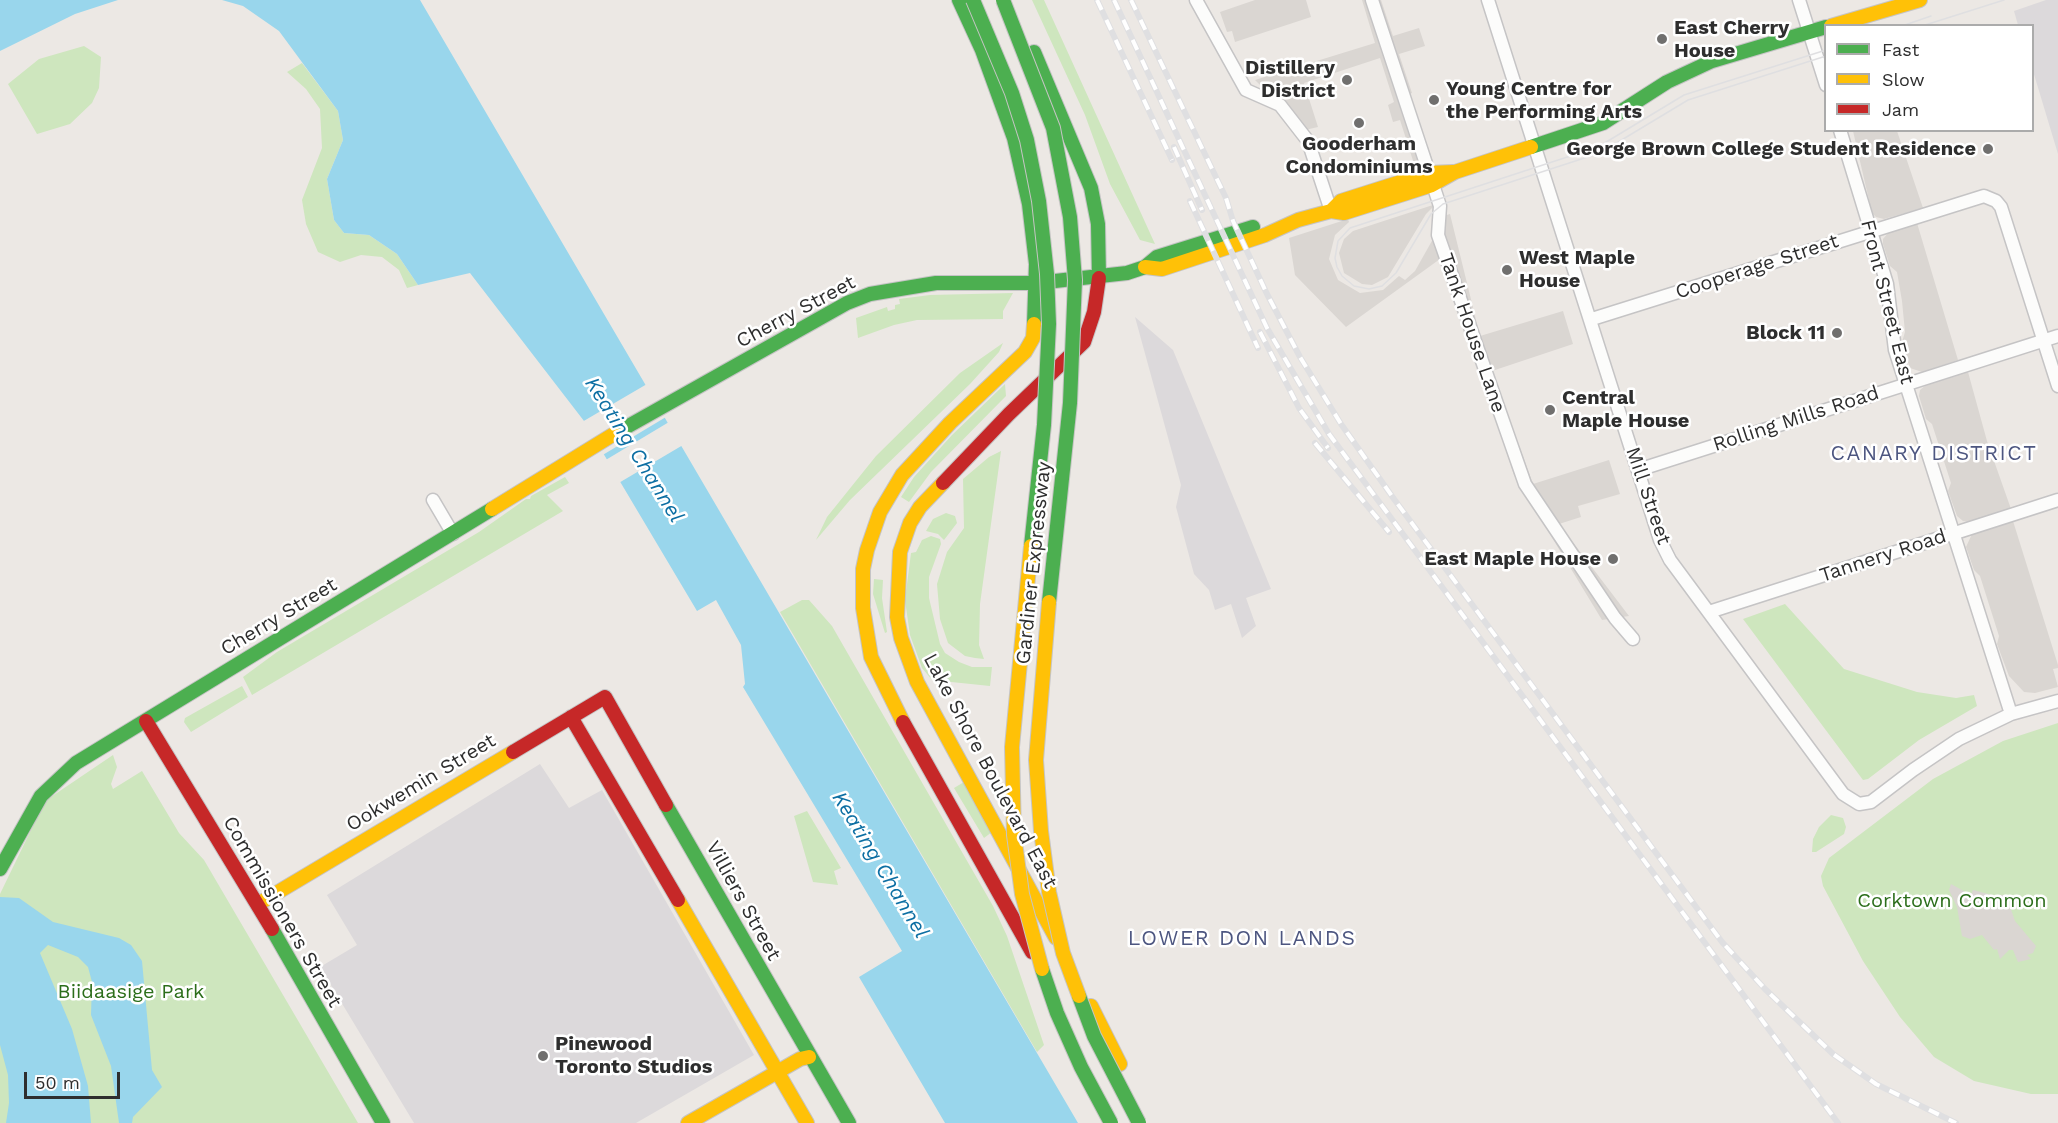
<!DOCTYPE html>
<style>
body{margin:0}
#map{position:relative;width:2058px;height:1123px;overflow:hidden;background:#ece8e4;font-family:"Work Sans",sans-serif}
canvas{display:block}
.legend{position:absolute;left:1824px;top:24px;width:210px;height:108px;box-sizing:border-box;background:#fff;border:2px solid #ababab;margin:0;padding:8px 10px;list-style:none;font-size:18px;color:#2e2e2e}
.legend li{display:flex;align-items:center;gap:12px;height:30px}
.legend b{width:30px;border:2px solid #ababab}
.scale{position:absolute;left:24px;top:1072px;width:96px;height:27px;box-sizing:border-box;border:3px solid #2e2e2e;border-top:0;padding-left:8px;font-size:18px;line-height:21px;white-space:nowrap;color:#2e2e2e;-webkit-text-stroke:4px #fff;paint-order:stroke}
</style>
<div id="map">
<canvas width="2058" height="1123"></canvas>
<ul class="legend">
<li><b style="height:8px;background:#4caf50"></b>Fast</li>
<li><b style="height:8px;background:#ffc107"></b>Slow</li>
<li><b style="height:8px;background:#c62828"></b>Jam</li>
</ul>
<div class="scale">50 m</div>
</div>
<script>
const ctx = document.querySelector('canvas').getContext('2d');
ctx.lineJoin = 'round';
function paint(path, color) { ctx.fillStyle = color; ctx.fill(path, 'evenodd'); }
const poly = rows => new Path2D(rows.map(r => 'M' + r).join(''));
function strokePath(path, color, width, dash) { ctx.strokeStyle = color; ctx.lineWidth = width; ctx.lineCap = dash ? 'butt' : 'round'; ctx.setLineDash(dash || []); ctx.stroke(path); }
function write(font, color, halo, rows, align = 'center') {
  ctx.font = font + ' "Work Sans",sans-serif'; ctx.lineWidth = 5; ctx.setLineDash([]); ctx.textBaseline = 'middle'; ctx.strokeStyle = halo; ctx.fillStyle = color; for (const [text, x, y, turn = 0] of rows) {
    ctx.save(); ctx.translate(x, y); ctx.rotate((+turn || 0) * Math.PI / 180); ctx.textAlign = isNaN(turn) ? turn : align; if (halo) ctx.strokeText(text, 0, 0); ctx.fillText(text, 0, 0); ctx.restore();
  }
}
paint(poly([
 [2046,0,2058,0,2058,154,2033,71,2032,26,2018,25,2014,11],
 [1135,317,1173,350,1271,589,1246,598,1256,626,1242,638,1231,604,1215,610,1209,590,1194,574,1176,507,1181,485],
 [540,764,569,808,602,790,754,1055,636,1123,414,1123,320,967,357,945,327,895]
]), '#dcd9db');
paint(poly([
 [1032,0,1044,0,1155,244,1140,240,1110,184,1085,115],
 [84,46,101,57,99,88,92,103,70,124,37,134,8,84,39,59],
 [302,63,338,111,343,140,327,179,334,220,344,233,369,235,397,254,418,285,407,288,399,270,382,257,361,255,340,262,318,252,306,224,302,200,322,148,320,109,306,89,287,72],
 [1013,293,1003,311,1003,319,917,320,894,325,858,338,856,318,887,307,888,311,895,309,895,305,900,304,899,299,930,295],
 [1003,343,999,352,970,384,850,500,816,540,827,517,876,456,960,373],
 [1005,384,1006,396,931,472,909,502,901,497,914,477,952,435],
 [1001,451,980,604,979,645,984,659,975,658,965,656,948,643,940,619,937,584,947,552,964,528,963,479,989,457],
 [565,477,569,483,547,495,563,511,252,695,243,677,277,652,479,532,526,499,530,499,531,496],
 [946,513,955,516,957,523,944,540,938,534,926,531,933,519],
 [931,536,940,539,941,544,929,577,929,598,940,644,945,653,959,662,972,667,992,667,990,686,932,680,922,668,910,635,905,600,911,553,916,552,922,540],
 [874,579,883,580,882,598,887,632,885,633,873,594],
 [802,600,809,600,832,626,993,906,1007,936,1044,1045,1037,1052,780,612],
 [1785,604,1844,669,1917,692,1956,698,1974,695,1977,706,1919,740,1868,779,1863,780,1743,619],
 [242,686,248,697,191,732,184,722,185,718],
 [2058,723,2058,1094,2031,1094,1974,1081,1934,1057,1900,1017,1863,961,1823,886,1821,876,1829,858,1933,779,2003,741],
 [113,755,117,767,111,784,113,789,142,771,179,833,204,860,358,1123,0,1123,0,894,45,801],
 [964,782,992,832,984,838,954,788],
 [807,811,841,868,834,871,838,885,813,882,794,816],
 [1831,815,1843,818,1846,827,1844,834,1816,852,1812,852,1813,839,1819,827]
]), '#cee6be');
paint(poly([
 [1255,0,1306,0,1311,17,1235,42,1232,31,1227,32,1220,12],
 [1362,0,1381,0,1393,36,1419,28,1425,46,1399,54,1412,93,1409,94,1434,164,1416,170,1400,120,1393,122,1388,105,1394,102,1380,58,1304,83,1318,127,1305,130,1255,80,1375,43],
 [1853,131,1897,131,1923,208,1884,219,1876,217,1872,213],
 [1436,204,1426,214,1388,277,1372,285,1362,284,1344,273,1339,253,1344,239,1353,231],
 [1450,214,1480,336,1563,311,1573,344,1492,371,1533,484,1609,460,1620,494,1578,506,1581,517,1559,524,1629,616,1602,620,1514,475,1434,232,1440,217],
 [1348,219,1349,222,1335,235,1329,259,1338,280,1360,293,1383,290,1399,276,1405,280,1415,271,1433,239,1433,232,1440,259,1346,327,1295,275,1289,238],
 [1917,223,1958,360,1922,372,1910,368,1906,356,1902,342,1905,332,1902,301,1897,272,1890,266,1883,244,1883,239,1889,232],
 [1968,372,1987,441,2011,509,1969,522,1963,521,1957,516,1948,491,1951,483,1932,424,1926,419,1919,396,1920,390,1926,385],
 [2013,521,2058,665,2058,668,2053,669,2058,687,2035,693,2024,692,2009,676,1997,644,1999,636,1980,576,1974,570,1966,547,1972,534],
 [1951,884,1971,895,1973,890,1992,895,2006,895,2015,921,2036,946,2033,953,2027,955,2031,959,2018,962,2013,950,2009,950,2000,959,1997,949,1994,950,1982,935,1970,939,1962,936,1957,907,1949,890]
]), '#dad6d2');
paint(poly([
 [0,0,118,0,75,14,0,51],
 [222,0,420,0,1078,1123,945,1123,859,977,902,951,743,687,745,684,741,645,716,600,697,611,584,421,470,273,418,285,397,254,369,235,344,233,334,220,327,179,343,140,338,111,279,31,243,6],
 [0,897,19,898,53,922,119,938,131,945,142,961,152,1070,162,1087,133,1117,132,1123,119,1123,111,1066,91,1015,92,982,88,967,78,957,48,945,40,953,72,1029,88,1086,91,1123,6,1123,9,1103,8,1075,0,1045]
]), '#99d6ec');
paint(poly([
 [647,384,666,417,601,456,582,422],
 [669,422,683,445,617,484,604,461]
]), '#ece8e4');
const street = poly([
 [1196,0,1246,90,1280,105,1308,141,1331,211],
 [1372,0,1440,206,1438,235,1525,484,1615,618,1633,639],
 [1488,0,1660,540,1670,560,1843,794,1859,804,1871,802,1913,770,1959,739,2011,714,2058,701],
 [1799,0,1826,85],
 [1840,130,1887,284,1895,350,2011,714],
 [1592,319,1984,196,1996,201,2001,207,2058,386],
 [1638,470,2058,336],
 [433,500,453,534],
 [1709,612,2058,500]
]);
const fast = poly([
 [959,0,982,50,1014,138,1029,204,1036,264,1034,324],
 [1034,52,1091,188,1098,224,1099,278],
 [1531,147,1603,123,1667,82,1712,61,1826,27],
 [623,429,847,303,870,294,936,283,1037,283,1127,273,1145,267,1157,257,1253,227],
 [666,805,849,1123],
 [0,869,41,796,76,763,492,509],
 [272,929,383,1123]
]);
const slow = poly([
 [1831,26,1920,0],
 [1331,211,1341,201,1429,173,1453,172],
 [1145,267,1162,269,1265,235,1298,220,1331,211,1344,213,1432,185,1455,172,1531,147],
 [943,483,920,507,910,523,900,552,897,617,901,638,917,682,1056,938],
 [492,509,614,434],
 [903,722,871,657,863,608,863,569,867,550,880,512,902,475,950,423,1025,352,1033,338,1034,324],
 [678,900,807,1123],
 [258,904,513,752],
 [1091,1006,1120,1064],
 [688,1123,800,1059,809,1057]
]);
const jam = poly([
 [943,483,1009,414,1084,342,1094,312,1099,278],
 [571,717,678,900],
 [146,721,272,929],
 [903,722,1032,952],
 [513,752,605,697,666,805]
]);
strokePath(street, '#c5c4c5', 15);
strokePath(fast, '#c5c4c5', 16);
strokePath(slow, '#c5c4c5', 16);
strokePath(jam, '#c5c4c5', 16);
strokePath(street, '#fcfcfb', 12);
strokePath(fast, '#4caf50', 14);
strokePath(slow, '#ffc107', 14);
strokePath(jam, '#c62828', 14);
strokePath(poly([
 [1902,26,1931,16],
 [1922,26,2004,0],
 [1826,50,1684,95,1598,147,1350,228,1338,241,1335,258,1337,267,1342,276,1354,286,1369,289,1382,286,1396,273,1431,214,1443,204,1600,153,1688,100,1826,56]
]), '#dfdfe1', 1.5);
const rail = poly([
 [1097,0,1172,160],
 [1114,0,1267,328,1329,434,1838,1123],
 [1131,0,1226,198,1233,221,1267,294,1300,357,1341,424,1394,499,1722,942,1765,989,1833,1054,1876,1084,1956,1123],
 [1174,147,1202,210],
 [1190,201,1258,348],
 [1260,332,1299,408,1328,448],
 [1315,443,1389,532]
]);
strokePath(rail, '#dfdfe1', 6);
strokePath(rail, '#fff', 4, [11]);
const fastBridge = poly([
 [973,0,1012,93,1027,140,1039,201,1047,274,1049,324,1044,425,1031,546],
 [1003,0,1053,128,1070,217,1075,280,1070,403,1049,602],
 [1042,969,1057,1013,1081,1067,1111,1123],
 [1079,996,1094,1036,1139,1123]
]);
const slowBridge = poly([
 [1031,546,1012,747,1014,835,1022,894,1042,969],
 [1049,602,1036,760,1041,831,1049,892,1063,953,1079,996]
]);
strokePath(fastBridge, '#c6c5c4', 16, []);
strokePath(slowBridge, '#c6c5c4', 16, []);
strokePath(fastBridge, '#4caf50', 14);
strokePath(slowBridge, '#ffc107', 14);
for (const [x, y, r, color] of [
 [1662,39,6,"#706f6e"],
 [1347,80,6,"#706f6e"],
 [1434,100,6,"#706f6e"],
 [1359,123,6,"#706f6e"],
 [1988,149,6,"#706f6e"],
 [1507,270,6,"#706f6e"],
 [1837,333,6,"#706f6e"],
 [1550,410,6,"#706f6e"],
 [1613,559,6,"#706f6e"],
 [543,1056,6,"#706f6e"]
]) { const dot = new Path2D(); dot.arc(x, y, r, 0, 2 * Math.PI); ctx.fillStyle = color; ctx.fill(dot); strokePath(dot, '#fff', 2); }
write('bold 20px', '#2e2e2e', '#fff', [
 ["East Cherry",1674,28],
 ["House",1674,51],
 ["Distillery",1335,68,"right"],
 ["District",1335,91,"right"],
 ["Young Centre for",1446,89],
 ["the Performing Arts",1446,112],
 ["Gooderham",1359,144,"center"],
 ["Condominiums",1359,167,"center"],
 ["George Brown College Student Residence",1976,149,"right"],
 ["West Maple",1519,258],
 ["House",1519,281],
 ["Block 11",1825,333,"right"],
 ["Central",1562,398],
 ["Maple House",1562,421],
 ["East Maple House",1601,559,"right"],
 ["Pinewood",555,1044],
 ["Toronto Studios",555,1067]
], 'left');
write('20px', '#2e2e2e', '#fff', [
 ["Cooperage Street",1757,267,-18],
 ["Front Street East",1887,302,76],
 ["Cherry Street",796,312,-28],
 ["Tank House Lane",1472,333,71],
 ["Rolling Mills Road",1796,419,-18],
 ["Mill Street",1648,496,71],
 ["Tannery Road",1883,556,-18],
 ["Gardiner Expressway",1034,563,-84],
 ["Cherry Street",279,617,-31],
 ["Lake Shore Boulevard East",990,771,62],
 ["Ookwemin Street",421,783,-31],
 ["Villiers Street",743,901,61],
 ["Commissioners Street",282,912,60]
]);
write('20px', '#2c6e1b', '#fff', [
 ["Corktown Common",1952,901],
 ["Biidaasige Park",131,992]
]);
write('italic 21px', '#0d6fa3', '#fff', [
 ["Keating Channel",634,450,58],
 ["Keating Channel",880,865,59]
]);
ctx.letterSpacing = '1.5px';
write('21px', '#4d5680', '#fff', [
 ["CANARY DISTRICT",1934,454],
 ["LOWER DON LANDS",1242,939]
]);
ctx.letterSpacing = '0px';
</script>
